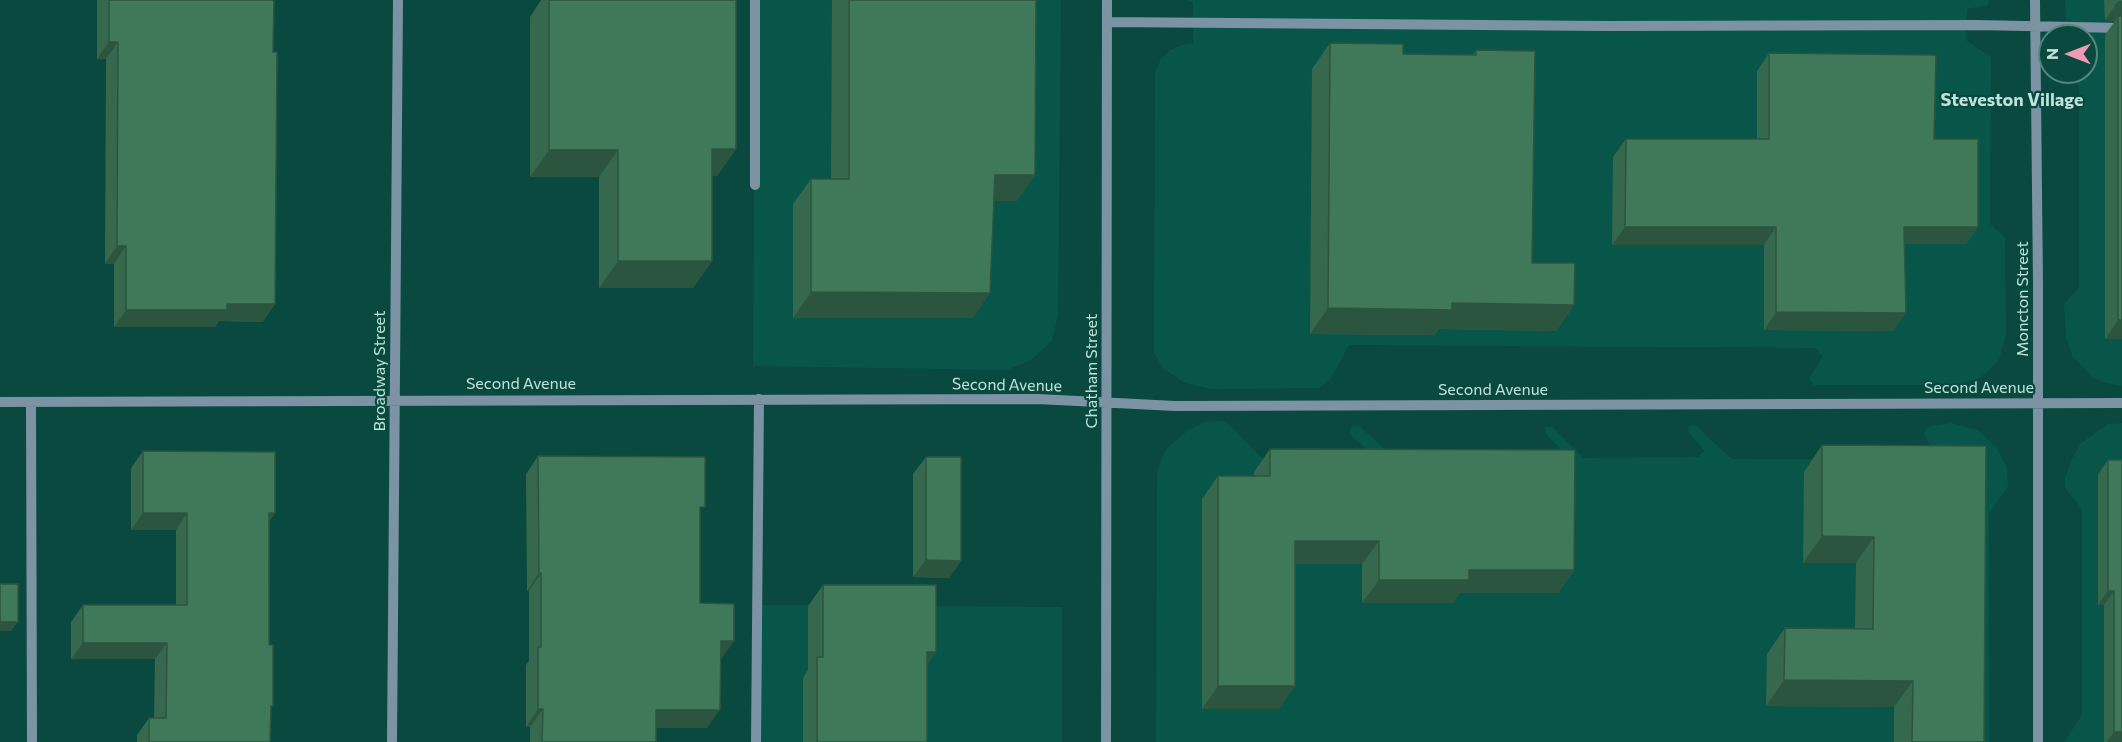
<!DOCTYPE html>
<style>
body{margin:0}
#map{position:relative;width:2122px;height:742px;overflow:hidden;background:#09493f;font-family:Commissioner,sans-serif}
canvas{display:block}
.north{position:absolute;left:2038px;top:24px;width:60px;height:60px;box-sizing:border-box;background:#09493f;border:2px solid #52877d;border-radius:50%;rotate:270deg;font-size:16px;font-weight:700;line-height:24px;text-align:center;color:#bfe3da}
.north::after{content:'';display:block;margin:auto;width:21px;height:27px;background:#f09ab6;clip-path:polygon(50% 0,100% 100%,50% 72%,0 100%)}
</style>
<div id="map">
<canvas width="2122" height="742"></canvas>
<div class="north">N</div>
</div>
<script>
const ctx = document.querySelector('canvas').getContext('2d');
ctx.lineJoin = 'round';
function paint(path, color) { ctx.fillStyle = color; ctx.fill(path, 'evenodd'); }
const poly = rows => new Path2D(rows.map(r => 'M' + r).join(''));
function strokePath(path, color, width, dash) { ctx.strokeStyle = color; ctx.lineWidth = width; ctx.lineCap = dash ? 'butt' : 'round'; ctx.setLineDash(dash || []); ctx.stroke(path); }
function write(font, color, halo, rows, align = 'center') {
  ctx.font = font + ' Commissioner,sans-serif'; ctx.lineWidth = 4.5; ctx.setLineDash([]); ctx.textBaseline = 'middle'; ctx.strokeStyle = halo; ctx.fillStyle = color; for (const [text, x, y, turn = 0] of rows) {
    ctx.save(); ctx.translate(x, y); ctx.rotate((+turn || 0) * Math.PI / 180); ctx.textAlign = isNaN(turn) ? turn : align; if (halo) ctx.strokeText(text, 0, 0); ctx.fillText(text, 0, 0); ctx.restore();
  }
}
paint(poly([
 [755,0,1061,0,1058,315,1052,341,1031,360,1007,370,753,366],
 [1185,0,1989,0,1988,5,1967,9,1966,26,1967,41,1991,57,1990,224,2005,238,2006,334,1999,360,1980,378,1957,385,1814,385,1809,379,1823,356,1815,348,1349,345,1330,380,1318,388,1211,389,1185,383,1164,369,1154,353,1155,72,1161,59,1170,50,1182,45,1193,43,1193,2],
 [2065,0,2122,0,2122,386,2106,383,2093,378,2073,357,2066,338,2064,304,2079,287,2079,87,2066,72,2086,72,2086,36,2066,36],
 [1223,421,1232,427,1261,457,1268,460,1365,456,1365,448,1350,434,1350,430,1352,426,1359,426,1393,456,1561,454,1560,448,1546,434,1545,430,1547,427,1552,427,1583,458,1698,457,1704,451,1688,431,1689,426,1695,425,1732,459,1935,460,1939,452,1929,443,1924,434,1927,427,1951,423,1978,430,1996,447,2007,468,2008,486,1989,514,1989,742,1156,742,1157,471,1166,449,1187,431,1205,422],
 [2122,423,2122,742,2064,742,2082,715,2082,509,2065,488,2065,478,2071,461,2081,443,2108,424],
 [757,605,1062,607,1062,742,756,742]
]), '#08564a');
strokePath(poly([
 [755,0,755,185],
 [2035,0,2038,284,2038,742],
 [1107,22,1606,26,1976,25,2122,28],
 [0,402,1038,399,1175,406,2122,403],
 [31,403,32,742],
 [392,742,398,0],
 [756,742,759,399],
 [1106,742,1107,0]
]), '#7c93a3', 10);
paint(poly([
 [97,0,274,0,263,322,219,321,215,327,114,327,114,264,105,264,106,59,97,59],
 [541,0,736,0,736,149,717,176,712,176,712,261,693,288,599,288,599,177,530,177,530,17],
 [832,0,1036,0,1017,201,994,201,973,318,793,318,793,204,811,179,831,179],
 [2104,0,2122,0,2122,339,2105,339,2105,35,2115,21,2105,20],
 [1330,43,1403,54,1473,55,1476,50,1532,263,1574,305,1556,331,1439,329,1434,335,1310,334,1312,69],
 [1769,53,1934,139,1978,227,1966,244,1904,244,1893,331,1764,330,1764,245,1612,245,1613,157,1626,139,1757,139,1757,71],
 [1822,445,1986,446,1984,742,1894,742,1894,707,1766,706,1767,654,1785,628,1855,629,1856,563,1803,563,1804,472],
 [1270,449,1574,570,1558,593,1460,593,1453,603,1362,603,1362,564,1295,564,1279,709,1202,709,1202,499,1218,476,1254,476,1254,472],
 [143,451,275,513,269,522,270,742,137,742,137,735,149,718,154,718,155,659,71,659,71,622,83,605,176,605,176,530,131,530,131,468],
 [538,456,700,513,700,603,734,641,720,659,707,728,656,728,656,742,530,742,530,727,526,727,526,665,529,661,529,591,527,591,526,474],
 [926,457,961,561,949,578,913,577,913,474],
 [2108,460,2122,742,2104,742,2104,605,2098,605,2098,474],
 [823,585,927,664,927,742,803,742,803,678,808,670,808,606]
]), '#36684d');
paint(poly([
 [2118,1,2122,1,2122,21,2118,16,2115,21,2105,20],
 [109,42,118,42,106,59,97,59],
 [712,149,736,149,717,176,693,176],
 [549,150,618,150,599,177,530,177],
 [995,175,1035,175,1017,201,977,201],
 [1625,227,1776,227,1764,245,1612,245],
 [1904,227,1978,227,1966,244,1891,244],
 [117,246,126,246,114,264,105,264],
 [618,261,712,261,693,288,599,288],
 [811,292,990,293,973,318,793,318],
 [1452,303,1574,305,1556,331,1439,329,1434,335,1310,334,1328,308],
 [227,304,275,304,263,322,219,321,215,327,114,327,126,310],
 [1776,312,1906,313,1893,331,1764,330],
 [2118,320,2122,320,2122,339,2105,339],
 [143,513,187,513,176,530,131,530],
 [269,513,275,513,263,530],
 [1822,536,1874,537,1856,563,1803,563],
 [1295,541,1379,541,1362,564,1279,564],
 [926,560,961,561,949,578,913,577],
 [1469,570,1574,570,1558,593,1460,593,1453,603,1362,603,1379,580],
 [539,573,541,573,529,591,527,591],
 [2108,591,2114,591,2104,605,2098,605],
 [0,622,18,622,11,631,0,631],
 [721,641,734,641,721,659,708,659],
 [83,643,167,643,155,659,71,659],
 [927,652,936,652,921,673],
 [1784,680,1913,681,1894,707,1766,706],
 [1218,686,1295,686,1279,709,1202,709],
 [538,709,543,709,530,727,526,727],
 [656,710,720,710,707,728,643,728],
 [2114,732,2122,732,2122,742,2107,742]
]), '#2c553f');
const building = poly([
 [109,0,274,0,273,52,277,52,275,304,227,304,227,310,126,310,126,246,117,246,118,42,109,42,109,0],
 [549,0,736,0,736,149,712,149,712,261,618,261,618,150,549,150,549,0],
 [849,0,1036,0,1035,175,995,175,990,293,811,292,811,179,849,179,849,0],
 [2118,16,2122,16,2122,320,2118,320,2118,16],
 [1330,43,1403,44,1403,54,1476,55,1476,50,1535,51,1532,263,1575,263,1574,305,1452,303,1452,310,1328,308,1330,43],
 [1769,53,1936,55,1934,139,1978,139,1978,227,1904,227,1906,313,1776,312,1776,227,1625,227,1626,139,1769,139,1769,53],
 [1822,445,1986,446,1984,742,1912,742,1913,681,1784,680,1785,628,1873,629,1874,537,1822,536,1822,445],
 [1270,449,1575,450,1574,570,1469,570,1469,580,1379,580,1379,541,1295,541,1295,686,1218,686,1218,476,1270,476,1270,449],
 [143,451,275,452,275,513,269,513,269,645,273,645,273,706,271,706,270,742,149,742,149,718,166,718,167,643,83,643,83,605,187,605,187,513,143,513,143,451],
 [538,456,705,457,705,507,700,507,700,603,734,604,734,641,721,641,720,710,656,710,656,742,542,742,543,709,538,709,538,647,541,647,541,573,539,573,538,456],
 [926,457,961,457,961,561,926,560,926,457],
 [2108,460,2122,460,2122,732,2114,732,2114,591,2108,591,2108,460],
 [0,584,18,584,18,622,0,622,0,584],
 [823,585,936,585,936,652,927,652,927,742,817,742,817,657,823,657,823,585]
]);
paint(building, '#3f795a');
strokePath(building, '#2c553f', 1.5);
write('16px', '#bfe3da', '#09493f', [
 ["Moncton Street",2023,299,-90],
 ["Broadway Street",380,371,-90],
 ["Chatham Street",1092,371,-90],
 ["Second Avenue",521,384],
 ["Second Avenue",1007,385,1],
 ["Second Avenue",1979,388],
 ["Second Avenue",1493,390]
]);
write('bold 18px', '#bfe3da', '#09493f', [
 ["Steveston Village",2012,100]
]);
</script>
